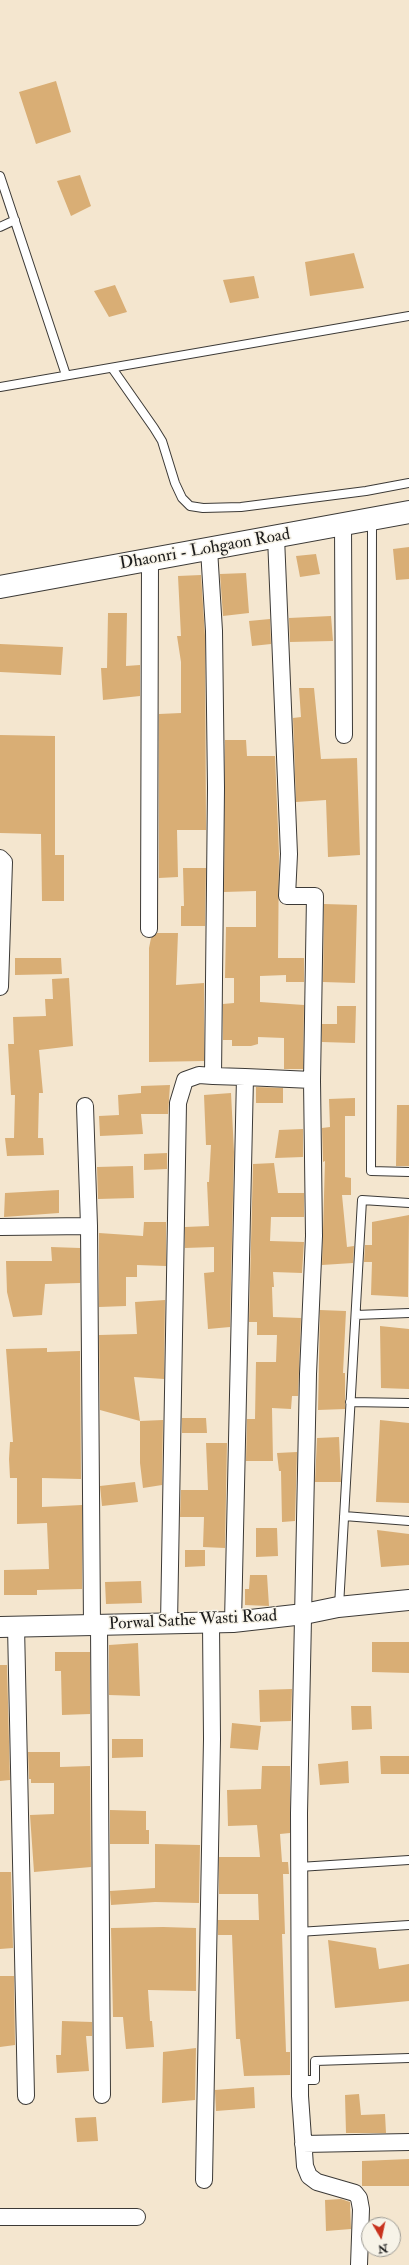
<!DOCTYPE html>
<style>
body{margin:0}
#map{position:relative;width:409px;height:2265px;overflow:hidden;background:#f4e6cf;font-family:"IM FELL Double Pica",serif}
canvas{display:block}
.north{position:absolute;left:361px;top:2217px;width:40px;height:40px;box-sizing:border-box;background:#f7f3e8;border:1px solid #9f9d96;border-radius:50%;rotate:171deg;font-size:11px;font-weight:700;line-height:16px;text-align:center;color:#1c1c1c}
.north::after{content:'';display:block;margin:auto;width:14px;height:18px;background:#c8321e;clip-path:polygon(50% 0,100% 100%,50% 72%,0 100%)}
</style>
<div id="map">
<canvas width="409" height="2265"></canvas>
<div class="north">N</div>
</div>
<script>
const ctx = document.querySelector('canvas').getContext('2d');
ctx.lineJoin = 'round';
function paint(path, color) { ctx.fillStyle = color; ctx.fill(path, 'evenodd'); }
const poly = rows => new Path2D(rows.map(r => 'M' + r).join(''));
function strokePath(path, color, width, dash) { ctx.strokeStyle = color; ctx.lineWidth = width; ctx.lineCap = dash ? 'butt' : 'round'; ctx.setLineDash(dash || []); ctx.stroke(path); }
function write(font, color, halo, rows, align = 'center') {
  ctx.font = font + ' "IM FELL Double Pica",serif'; ctx.lineWidth = 3; ctx.setLineDash([]); ctx.textBaseline = 'middle'; ctx.strokeStyle = halo; ctx.fillStyle = color; for (const [text, x, y, turn = 0] of rows) {
    ctx.save(); ctx.translate(x, y); ctx.rotate((+turn || 0) * Math.PI / 180); ctx.textAlign = isNaN(turn) ? turn : align; if (halo) ctx.strokeText(text, 0, 0); ctx.fillText(text, 0, 0); ctx.restore();
  }
}
paint(poly([
 [56,81,71,132,36,144,19,92],
 [80,175,91,206,71,216,57,181],
 [354,253,364,288,310,296,305,262],
 [254,276,259,298,230,303,223,280],
 [115,285,127,312,109,317,94,291],
 [409,547,409,579,396,580,393,549],
 [316,554,320,574,300,577,296,556],
 [246,573,249,613,223,616,220,574],
 [201,575,205,636,206,830,177,830,178,877,159,878,159,714,181,713,181,662,177,636,181,636,178,576],
 [108,613,127,613,126,666,140,665,140,696,103,700,101,668,107,668],
 [331,616,333,641,290,642,289,618],
 [270,619,271,644,252,646,249,621],
 [0,644,63,647,61,675,0,672],
 [299,688,314,688,321,759,357,758,360,855,328,857,326,800,296,802,293,718,301,717],
 [0,735,55,736,55,855,64,855,64,901,42,901,41,834,0,833],
 [225,740,246,740,247,756,275,756,279,854,278,958,304,958,304,982,286,982,286,975,260,976,260,1002,304,1005,303,1069,284,1069,284,1038,258,1037,258,1044,251,1046,232,1046,232,1040,223,1040,223,1004,234,1003,234,978,225,978,226,927,256,927,256,891,224,892],
 [183,868,206,868,205,926,181,926,181,906,184,906],
 [324,904,357,905,355,983,323,982],
 [157,933,178,933,176,985,204,983,204,1061,149,1062,149,948,151,938],
 [15,958,61,958,62,974,15,975],
 [69,978,73,1046,39,1050,43,1093,39,1093,38,1138,43,1138,44,1155,7,1156,5,1138,14,1138,15,1095,11,1095,8,1044,14,1044,13,1017,46,1016,45,999,53,999,52,979],
 [337,1006,356,1006,355,1043,322,1042,322,1024,337,1024],
 [170,1085,168,1114,141,1114,143,1134,100,1136,99,1116,119,1115,118,1095,141,1093,141,1086],
 [256,1087,283,1088,283,1103,256,1103],
 [231,1093,234,1152,230,1327,208,1329,204,1273,214,1272,214,1247,185,1248,185,1227,209,1226,207,1182,209,1182,211,1145,206,1145,204,1095],
 [355,1098,355,1116,345,1116,345,1177,351,1178,351,1195,342,1195,347,1247,354,1246,353,1263,322,1265,325,1161,323,1162,322,1128,330,1127,329,1099],
 [397,1105,409,1105,409,1166,396,1166],
 [303,1129,303,1157,275,1158,279,1130],
 [167,1153,167,1169,144,1170,144,1154],
 [274,1163,278,1193,304,1193,304,1217,271,1217,270,1241,304,1242,302,1273,273,1272,274,1287,272,1287,273,1317,301,1318,298,1396,292,1396,291,1409,272,1408,273,1461,246,1461,247,1419,255,1419,256,1362,276,1362,277,1335,257,1335,257,1322,249,1322,253,1164],
 [133,1166,134,1198,98,1199,97,1167],
 [59,1190,59,1213,4,1217,5,1193],
 [409,1215,408,1297,371,1295,372,1262,364,1262,365,1245,372,1245,372,1222],
 [144,1222,166,1222,166,1266,137,1265,137,1277,126,1277,126,1306,99,1307,99,1233,143,1236],
 [51,1247,80,1248,80,1283,45,1284,42,1315,13,1317,7,1292,6,1261,52,1261],
 [165,1300,164,1379,134,1377,140,1421,100,1410,99,1335,137,1334,135,1302],
 [320,1310,346,1311,343,1373,345,1373,345,1409,318,1410],
 [380,1326,409,1329,409,1389,381,1388],
 [47,1348,47,1352,80,1351,81,1479,42,1478,42,1507,82,1505,82,1589,37,1590,37,1595,4,1595,4,1570,49,1569,47,1523,17,1524,17,1478,10,1478,9,1459,10,1442,13,1442,6,1349],
 [182,1418,206,1418,207,1433,182,1433],
 [163,1420,162,1485,143,1488,140,1463,140,1421],
 [380,1420,409,1423,409,1503,376,1502],
 [339,1437,341,1482,315,1482,317,1438],
 [206,1443,227,1443,225,1548,203,1547,204,1517,180,1517,181,1490,208,1490],
 [297,1452,295,1521,282,1522,281,1471,279,1471,277,1453],
 [135,1482,138,1502,102,1506,100,1486],
 [256,1528,277,1528,278,1556,256,1557],
 [377,1530,409,1534,409,1565,381,1567],
 [185,1550,205,1550,205,1566,185,1567],
 [250,1575,267,1575,269,1606,245,1605,245,1589,249,1589],
 [141,1581,142,1603,106,1604,105,1582],
 [372,1642,409,1642,409,1673,372,1672],
 [138,1643,140,1696,109,1695,109,1645],
 [55,1652,90,1652,90,1714,62,1715,61,1671,55,1671],
 [0,1665,7,1665,10,1780,0,1781],
 [292,1689,291,1721,260,1722,259,1690],
 [351,1706,371,1706,372,1729,352,1730],
 [232,1723,261,1726,258,1750,230,1748],
 [112,1739,143,1739,143,1757,112,1758],
 [28,1752,60,1752,60,1767,90,1766,91,1867,34,1872,30,1815,54,1814,54,1783,31,1783,31,1779,29,1779],
 [380,1756,409,1756,409,1774,381,1774],
 [348,1761,349,1783,320,1785,318,1764],
 [262,1766,290,1766,290,1833,280,1834,282,1862,288,1862,289,1874,283,1874,285,1934,282,1934,286,2052,290,2052,290,2075,244,2076,240,2039,236,2039,232,1935,218,1935,218,1920,259,1920,258,1894,219,1894,219,1857,260,1857,257,1825,228,1826,227,1790,261,1789],
 [110,1810,146,1811,146,1830,149,1830,149,1844,110,1844],
 [155,1844,200,1845,199,1903,155,1902,111,1905,110,1891,155,1888],
 [0,1872,11,1872,13,1948,0,1949],
 [163,1927,196,1928,196,1991,148,1990,150,2021,152,2021,154,2047,126,2049,123,2017,113,2017,111,1928],
 [328,1940,376,1948,379,1969,409,1964,409,2001,335,2008],
 [0,1976,14,1976,15,2045,0,2047],
 [62,2021,92,2022,92,2036,86,2036,89,2071,57,2073,56,2055,61,2055],
 [196,2048,195,2100,162,2103,163,2052],
 [254,2087,255,2108,216,2111,215,2090],
 [359,2094,361,2115,385,2114,386,2133,346,2133,345,2095],
 [96,2117,98,2141,77,2142,75,2118],
 [409,2159,409,2186,362,2186,362,2161],
 [341,2199,350,2202,351,2229,326,2231,325,2200]
]), '#d9ae75');
const service = poly([
 [0,176,66,375],
 [0,227,15,220],
 [112,368,154,428,162,441,175,483,182,498,190,506,203,508,241,507,366,491,409,483],
 [0,387,409,316],
 [372,519,371,1171,409,1172],
 [356,1315,409,1313],
 [350,1402,409,1403],
 [344,1516,409,1521],
 [339,1606,362,1200,409,1203],
 [299,1867,409,1860],
 [298,1932,409,1925],
 [300,2080,315,2080,315,2061,409,2058]
]);
const minor = poly([
 [343,524,344,735],
 [276,537,289,854,287,896,315,896,312,1080],
 [209,549,214,631,216,788,213,1076,245,1077,233,1622],
 [0,858,4,862,0,987],
 [149,929,150,560],
 [245,1077,312,1080,314,1236,308,1374,299,1813,300,2096,305,2166,309,2176,317,2182,355,2193,359,2198,361,2209,359,2265],
 [85,1106,89,1226],
 [0,1227,89,1226,92,1626],
 [169,1624,178,1103,185,1080,199,1075,213,1076],
 [16,1626,26,2096],
 [99,1626,102,2095],
 [303,2144,409,2142],
 [204,2180,212,1739,211,1623],
 [0,2217,137,2217]
]);
const tertiary = poly([
 [0,1627,233,1622,304,1614,338,1607,409,1600]
]);
const secondary = poly([
 [0,587,409,512]
]);
strokePath(service, '#3c3a37', 10);
strokePath(minor, '#3c3a37', 18);
strokePath(tertiary, '#3c3a37', 22);
strokePath(secondary, '#3c3a37', 24);
strokePath(service, '#fff', 8);
strokePath(minor, '#fff', 16);
strokePath(tertiary, '#fff', 20);
strokePath(secondary, '#fff', 22);
write('17px', '#1c1c1c', '#f7f3e8', [
 ["Dhaonri - Lohgaon Road",205,550,-10],
 ["Porwal Sathe Wasti Road",193,1621,-3]
]);
</script>
